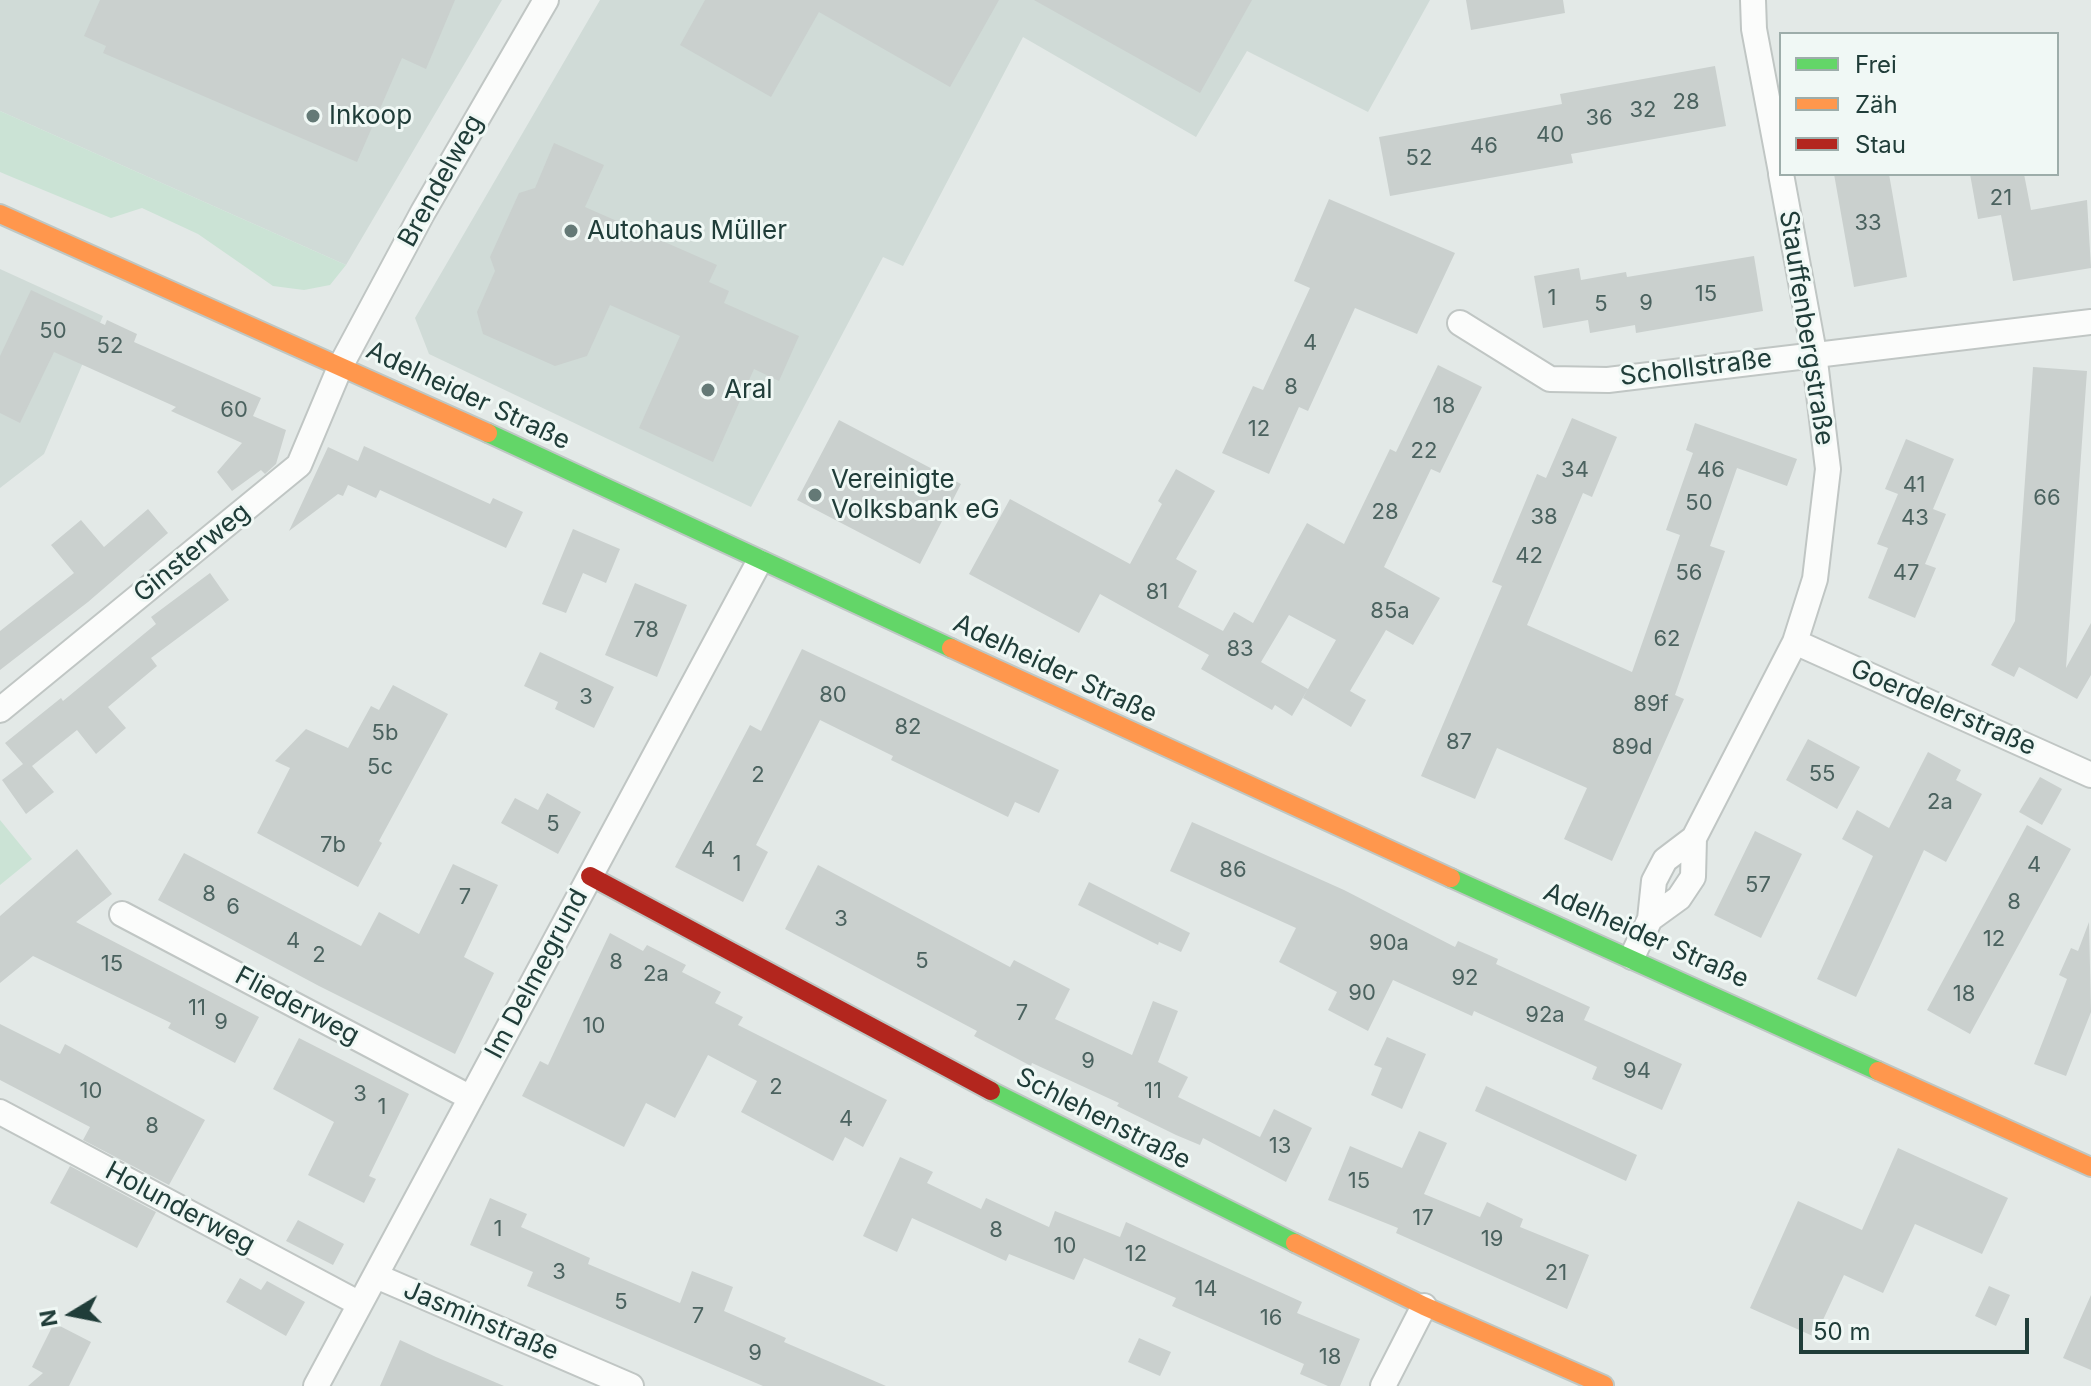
<!DOCTYPE html>
<meta charset="utf-8">
<style>
body{margin:0}
#map{position:relative;width:2091px;height:1386px;overflow:hidden;background:#e3e9e7;font-family:Inter,sans-serif}
canvas{display:block}
.legend{position:absolute;left:1779px;top:32px;width:280px;height:144px;box-sizing:border-box;background:#f0f8f5;border:2px solid #9dadaa;margin:0;padding:10px 14px;list-style:none;font-size:24px;color:#203d39}
.legend li{display:flex;align-items:center;gap:16px;height:40px}
.legend b{width:40px;border:2px solid #9dadaa}
.north{position:absolute;left:32px;top:1274px;width:80px;height:80px;-webkit-text-stroke:6px #f0f8f5;paint-order:stroke;rotate:260deg;font-size:22px;font-weight:700;line-height:32px;text-align:center;color:#203d39}
.north::after{content:'';display:block;margin:auto;width:28px;height:36px;background:#203d39;clip-path:polygon(50% 0,100% 100%,50% 72%,0 100%)}
.scale{position:absolute;left:1799px;top:1318px;width:230px;height:36px;box-sizing:border-box;border:4px solid #203d39;border-top:0;padding-left:10px;font-size:24px;line-height:28px;white-space:nowrap;color:#203d39;-webkit-text-stroke:6px #f0f8f5;paint-order:stroke}
</style>
<div id="map">
<canvas width="2091" height="1386"></canvas>
<ul class="legend">
<li><b style="height:10px;background:#63d668"></b>Frei</li>
<li><b style="height:10px;background:#ff974d"></b>Zäh</li>
<li><b style="height:10px;background:#b3261e"></b>Stau</li>
</ul>
<div class="north">N</div>
<div class="scale">50 m</div>
</div>
<script>
const ctx = document.querySelector('canvas').getContext('2d');
ctx.lineJoin = 'round';
function paint(path, color) { ctx.fillStyle = color; ctx.fill(path, 'evenodd'); }
const poly = rows => new Path2D(rows.map(r => 'M' + r).join(''));
function strokePath(path, color, width, dash) { ctx.strokeStyle = color; ctx.lineWidth = width; ctx.lineCap = dash ? 'butt' : 'round'; ctx.setLineDash(dash || []); ctx.stroke(path); }
function write(font, color, halo, rows, align = 'center') {
  ctx.font = font + ' Inter,sans-serif'; ctx.lineWidth = 6; ctx.setLineDash([]); ctx.textBaseline = 'middle'; ctx.strokeStyle = halo; ctx.fillStyle = color; for (const [text, x, y, turn = 0] of rows) {
    ctx.save(); ctx.translate(x, y); ctx.rotate((+turn || 0) * Math.PI / 180); ctx.textAlign = isNaN(turn) ? turn : align; if (halo) ctx.strokeText(text, 0, 0); ctx.fillText(text, 0, 0); ctx.restore();
  }
}
paint(poly([
 [0,0,502,0,346,265,0,111],
 [600,0,1430,0,1368,112,1247,51,1196,137,1023,37,903,266,883,257,751,507,429,354,415,318],
 [0,269,103,316,44,454,0,488]
]), '#d0dbd7');
paint(poly([
 [0,111,346,265,330,285,304,290,273,286,198,234,142,208,111,218,7,175,0,172],
 [0,820,32,859,0,885]
]), '#cbe3d5');
paint(poly([
 [100,0,455,0,426,69,402,58,357,162,103,53,106,46,84,36],
 [705,0,999,0,950,87,819,12,771,97,680,45],
 [1034,0,1252,0,1200,93],
 [1466,0,1563,0,1565,13,1471,30],
 [1715,66,1726,126,1571,154,1573,163,1390,196,1379,137,1562,104,1560,94],
 [554,143,604,165,585,207,717,265,709,282,729,291,724,303,799,336,779,381,754,369,713,462,639,428,680,336,610,305,587,356,555,366,483,334,477,312,495,271,490,257,519,193,535,188],
 [1834,174,1889,174,1907,277,1854,287],
 [1970,174,2024,174,2031,210,2087,200,2091,268,2013,281,2001,215,1978,219],
 [1329,199,1455,253,1417,334,1355,308,1308,411,1299,407,1269,474,1222,453,1253,386,1263,390,1310,288,1294,281],
 [1754,256,1763,311,1636,333,1635,325,1590,333,1588,320,1543,328,1534,276,1579,268,1581,280,1626,272,1627,277],
 [31,290,105,325,107,320,137,334,134,342,261,398,253,416,286,430,276,464,265,474,261,470,232,491,217,472,242,443,171,411,176,407,54,352,20,423,0,413,0,356],
 [1438,365,1482,387,1440,473,1431,469,1384,567,1440,598,1413,645,1386,630,1350,691,1366,700,1351,727,1303,698,1308,689,1292,716,1275,705,1272,710,1201,669,1209,655,1100,594,1079,633,969,574,1010,499,1130,564,1162,504,1158,501,1176,469,1215,491,1176,559,1197,571,1178,607,1223,631,1234,612,1253,623,1307,523,1344,544,1390,449,1396,452],
 [1289,615,1336,640,1308,689,1261,662],
 [2033,367,2087,371,2066,668,2091,623,2091,675,2077,699,2019,667,2014,677,1991,665,2015,621],
 [1572,418,1617,437,1592,497,1583,493,1527,625,1632,672,1680,535,1666,530,1693,453,1686,450,1695,423,1797,459,1787,486,1737,468,1710,546,1725,551,1675,695,1684,699,1612,861,1564,839,1587,788,1497,748,1475,799,1421,776,1502,586,1492,582,1537,474,1546,478],
 [839,420,961,484,920,564,797,500],
 [1906,439,1954,459,1933,509,1946,514,1925,564,1936,568,1915,618,1868,598,1888,548,1877,544,1898,494,1885,489],
 [364,446,490,504,493,498,523,512,506,548,380,490,376,498,348,485,343,496,338,494,289,531,328,447,358,461],
 [148,509,168,533,88,602,0,670,0,631,74,573,51,545,81,520,104,547],
 [573,529,620,549,606,583,583,573,566,613,542,604],
 [210,573,229,600,151,658,157,666,108,707,126,728,96,754,77,730,32,766,54,792,26,814,2,780,23,764,5,743,61,698,63,701,156,624,151,617],
 [635,583,687,605,657,677,605,655],
 [802,649,1059,770,1039,813,1015,802,1008,817,891,760,893,756,820,720,756,845,768,852,743,902,675,867,750,725,761,731],
 [540,652,614,687,594,728,555,709,558,702,524,686],
 [393,685,448,714,379,841,382,843,358,887,257,833,290,768,275,761,306,729,348,748,371,706,379,710],
 [1808,739,1860,767,1837,809,1786,780],
 [1928,752,1961,770,1956,780,1982,794,1946,862,1924,850,1856,997,1817,979,1873,856,1842,839,1857,810,1889,828],
 [2040,777,2062,789,2042,825,2019,812],
 [547,793,581,812,558,854,501,823,515,798,538,810],
 [1192,822,1344,890,1455,947,1458,941,1498,959,1496,964,1590,1007,1584,1020,1682,1064,1662,1110,1592,1079,1597,1067,1474,1011,1472,1016,1393,980,1368,1031,1328,1010,1337,992,1279,962,1296,928,1170,871],
 [2027,825,2071,849,1970,1034,1927,1010],
 [1755,831,1802,854,1761,938,1714,915],
 [77,849,112,894,76,922,259,1017,235,1063,168,1028,171,1023,33,956,0,983,0,916],
 [184,853,361,946,379,912,419,934,453,864,498,885,464,957,494,973,455,1054,319,986,158,900],
 [818,865,1010,967,1014,960,1070,989,1055,1019,1132,1055,1153,1001,1178,1011,1158,1062,1188,1077,1178,1097,1260,1137,1274,1109,1312,1128,1286,1182,1203,1138,1200,1145,1176,1135,1117,1106,1119,1103,1032,1063,1031,1066,974,1036,977,1031,785,929],
 [1089,882,1190,933,1181,952,1159,942,1158,945,1078,905],
 [2089,922,2091,1012,2066,1076,2034,1064,2067,979,2059,975,2071,948,2078,951],
 [610,933,643,951,647,945,686,965,682,972,721,992,715,1003,743,1017,738,1025,887,1100,863,1147,845,1137,833,1161,741,1112,757,1081,708,1055,675,1118,646,1103,624,1147,522,1096,540,1061,548,1065],
 [0,1024,60,1054,65,1044,205,1120,169,1185,83,1140,90,1127,0,1080],
 [1387,1037,1426,1054,1402,1109,1371,1095,1382,1068,1374,1065],
 [299,1038,409,1094,369,1176,376,1179,364,1203,308,1175,334,1122,273,1089],
 [1486,1086,1637,1155,1626,1181,1475,1111],
 [1419,1131,1447,1143,1424,1194,1480,1217,1487,1202,1523,1219,1520,1227,1589,1255,1567,1309,1396,1233,1398,1228,1328,1200,1350,1146,1402,1168],
 [1898,1148,2008,1198,1982,1254,1915,1224,1883,1293,1844,1275,1815,1337,1750,1308,1798,1201,1862,1230],
 [900,1157,933,1172,927,1183,981,1209,986,1198,1049,1227,1055,1211,1120,1237,1126,1222,1302,1302,1297,1313,1360,1339,1340,1386,1328,1386,1300,1374,1304,1364,1172,1306,1176,1298,1084,1258,1074,1280,1009,1254,1006,1261,912,1218,897,1252,863,1236],
 [70,1166,156,1212,137,1248,50,1203],
 [490,1198,527,1214,521,1227,590,1258,588,1264,680,1303,692,1271,733,1287,724,1311,786,1338,784,1342,886,1386,763,1386,527,1286,533,1272,470,1245],
 [298,1220,344,1244,333,1265,286,1241],
 [240,1278,261,1290,267,1281,305,1302,286,1336,226,1302],
 [1989,1286,2010,1295,1996,1326,1975,1316],
 [2091,1295,2091,1370,2063,1358],
 [54,1323,91,1342,69,1386,28,1386,43,1373,32,1367],
 [1139,1338,1171,1352,1160,1376,1128,1362],
 [400,1340,436,1357,504,1386,380,1386]
]), '#cad0ce');
const street = poly([
 [1753,0,1754,29,1781,172],
 [1460,323,1550,379,1608,380,2091,322],
 [1795,642,2091,775],
 [0,710,299,465,341,365,423,212,546,0],
 [122,914,471,1098],
 [1650,919,1679,898,1693,877,1694,838],
 [1632,957,1650,919,1654,881,1665,860,1694,838,1795,642,1815,579,1828,469,1814,353,1781,174],
 [0,1112,360,1304],
 [376,1276,631,1386],
 [316,1386,759,562],
 [1383,1386,1424,1306]
]);
const fast = poly([
 [488,433,951,648],
 [1451,878,1878,1071],
 [991,1091,1295,1243]
]);
const slow = poly([
 [0,214,488,433],
 [951,648,1451,878],
 [1878,1071,2091,1167],
 [1295,1243,1424,1306,1604,1385]
]);
const jam = poly([
 [590,876,991,1091]
]);
strokePath(street, '#c0c6c4', 28);
strokePath(fast, '#bec7c4', 22);
strokePath(slow, '#bec7c4', 22);
strokePath(jam, '#bec7c4', 22);
strokePath(street, '#fbfcfb', 24);
strokePath(fast, '#63d668', 18);
strokePath(slow, '#ff974d', 18);
strokePath(jam, '#b3261e', 18);
for (const [x, y, r, color] of [
 [313,116,8,"#647976"],
 [571,231,8,"#647976"],
 [708,390,8,"#647976"],
 [815,495,8,"#647976"]
]) { const dot = new Path2D(); dot.arc(x, y, r, 0, 2 * Math.PI); ctx.fillStyle = color; ctx.fill(dot); strokePath(dot, '#f0f8f5', 3); }
write('22px', '#4b625f', null, [
 ["28",1686,102],
 ["32",1643,110],
 ["36",1599,118],
 ["40",1550,135],
 ["46",1484,146],
 ["52",1419,158],
 ["21",2001,198],
 ["33",1868,223],
 ["15",1706,294],
 ["1",1552,298],
 ["9",1646,303],
 ["5",1601,304],
 ["50",53,331],
 ["4",1310,343],
 ["52",110,346],
 ["8",1291,387],
 ["18",1444,406],
 ["60",234,410],
 ["12",1259,429],
 ["22",1424,451],
 ["34",1575,470],
 ["46",1711,470],
 ["41",1914,485],
 ["66",2047,498],
 ["50",1699,503],
 ["28",1385,512],
 ["38",1544,517],
 ["43",1915,518],
 ["42",1529,556],
 ["56",1689,573],
 ["47",1906,573],
 ["81",1157,592],
 ["85a",1390,611],
 ["78",646,630],
 ["62",1667,639],
 ["83",1240,649],
 ["80",833,695],
 ["3",586,697],
 ["89f",1651,704],
 ["82",908,727],
 ["5b",385,733],
 ["87",1459,742],
 ["89d",1632,747],
 ["5c",380,767],
 ["55",1822,774],
 ["2",758,775],
 ["2a",1940,802],
 ["5",553,824],
 ["7b",333,845],
 ["4",708,850],
 ["1",737,864],
 ["4",2034,865],
 ["86",1233,870],
 ["57",1758,885],
 ["8",209,894],
 ["7",465,897],
 ["8",2014,902],
 ["6",233,907],
 ["3",841,919],
 ["12",1994,939],
 ["4",293,941],
 ["90a",1389,943],
 ["2",319,955],
 ["5",922,961],
 ["8",616,962],
 ["15",112,964],
 ["2a",656,974],
 ["92",1465,978],
 ["90",1362,993],
 ["18",1964,994],
 ["11",197,1008],
 ["7",1022,1013],
 ["92a",1545,1015],
 ["9",221,1022],
 ["10",594,1026],
 ["9",1088,1061],
 ["94",1637,1071],
 ["2",776,1087],
 ["10",91,1091],
 ["11",1153,1091],
 ["3",360,1094],
 ["1",382,1107],
 ["4",846,1119],
 ["8",152,1126],
 ["13",1280,1146],
 ["15",1359,1181],
 ["17",1423,1218],
 ["1",498,1229],
 ["8",996,1230],
 ["19",1492,1239],
 ["10",1065,1246],
 ["12",1136,1254],
 ["3",559,1272],
 ["21",1556,1273],
 ["14",1206,1289],
 ["5",621,1302],
 ["7",698,1316],
 ["16",1271,1318],
 ["9",755,1353],
 ["18",1330,1357]
]);
write('26px', '#203d39', '#f0f8f5', [
 ["Inkoop",329,116],
 ["Autohaus Müller",587,231],
 ["Aral",724,390],
 ["Vereinigte",831,480],
 ["Volksbank eG",831,510]
], 'left');
write('26px', '#203d39', '#f0f8f5', [
 ["Brendelweg",441,181,-61],
 ["Stauffenbergstraße",1806,328,81],
 ["Schollstraße",1696,368,-7],
 ["Adelheider Straße",468,396,25],
 ["Ginsterweg",192,553,-39],
 ["Adelheider Straße",1055,669,25],
 ["Goerdelerstraße",1943,708,24],
 ["Adelheider Straße",1646,936,24],
 ["Im Delmegrund",537,974,-62],
 ["Fliederweg",297,1006,28],
 ["Schlehenstraße",1103,1119,27],
 ["Holunderweg",180,1208,28],
 ["Jasminstraße",481,1321,23]
]);
</script>
